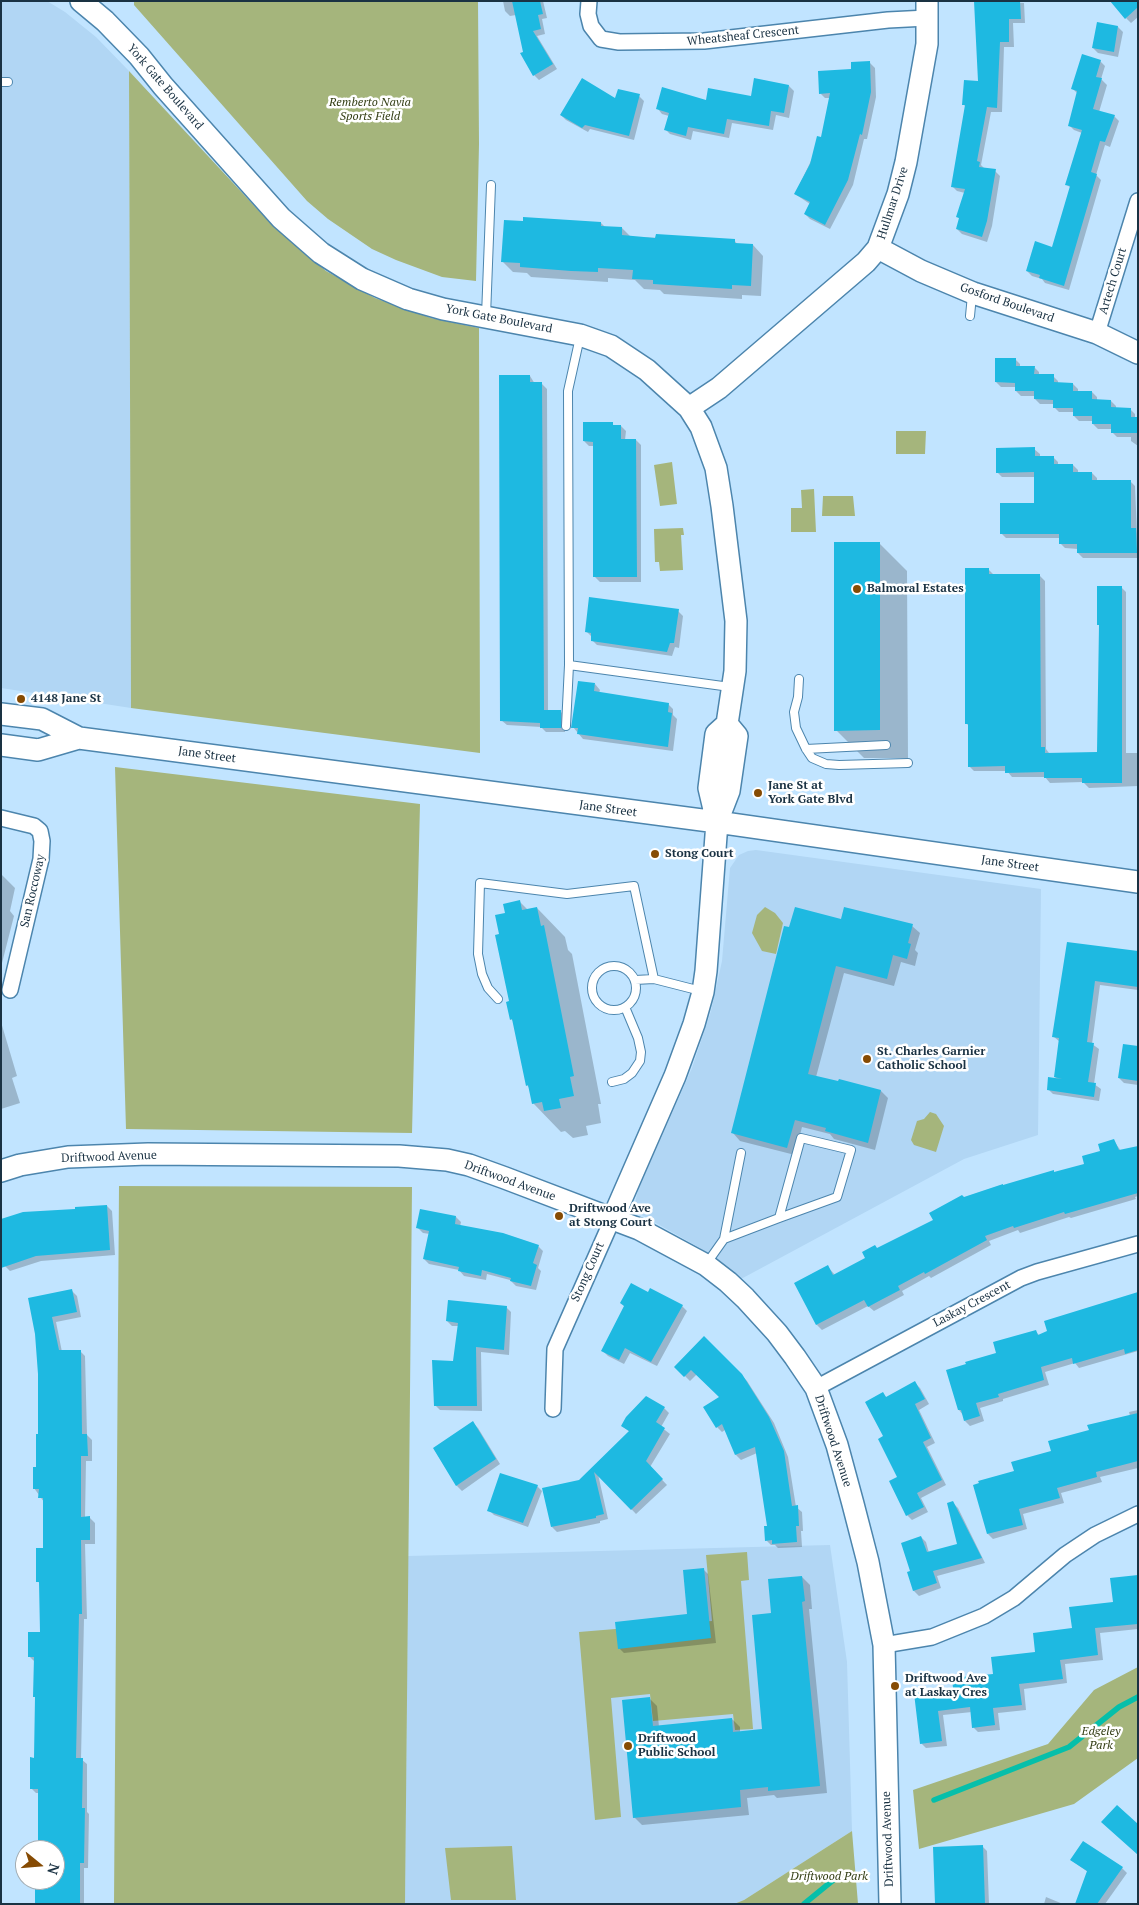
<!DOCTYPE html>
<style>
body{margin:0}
#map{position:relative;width:1139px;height:1905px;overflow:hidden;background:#c1e4ff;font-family:"PT Serif",serif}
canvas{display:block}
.frame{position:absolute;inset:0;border:2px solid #1a3243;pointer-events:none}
.north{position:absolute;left:15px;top:1840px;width:50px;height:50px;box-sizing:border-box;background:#fff;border:1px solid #a3adb4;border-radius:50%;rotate:107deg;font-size:14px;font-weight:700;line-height:20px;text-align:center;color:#1a3243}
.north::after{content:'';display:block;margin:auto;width:18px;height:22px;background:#864b03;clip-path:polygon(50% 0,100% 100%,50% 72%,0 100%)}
</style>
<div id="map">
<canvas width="1139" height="1905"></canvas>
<div class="frame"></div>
<div class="north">N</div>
</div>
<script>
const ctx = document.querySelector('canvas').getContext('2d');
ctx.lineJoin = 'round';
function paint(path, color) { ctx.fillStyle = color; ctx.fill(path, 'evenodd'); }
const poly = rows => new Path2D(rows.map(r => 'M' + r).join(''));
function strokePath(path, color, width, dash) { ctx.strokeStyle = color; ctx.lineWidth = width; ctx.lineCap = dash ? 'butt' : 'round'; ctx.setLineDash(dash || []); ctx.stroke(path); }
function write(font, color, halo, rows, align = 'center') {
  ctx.font = font + ' "PT Serif",serif'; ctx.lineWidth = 5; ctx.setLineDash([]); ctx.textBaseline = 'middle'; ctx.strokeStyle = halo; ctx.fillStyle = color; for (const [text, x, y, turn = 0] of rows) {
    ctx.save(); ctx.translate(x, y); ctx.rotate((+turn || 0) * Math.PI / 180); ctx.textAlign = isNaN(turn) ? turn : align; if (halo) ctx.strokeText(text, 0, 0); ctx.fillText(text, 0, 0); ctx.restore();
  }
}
paint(poly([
 [1,1,47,1,65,12,96,37,129,71,131,708,1,688],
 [756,850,1041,889,1038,1135,964,1159,741,1279,725,1265,700,1248,640,1214,637,1211,635,1203,638,1190,692,1068,711,1011,722,961,730,868,739,855,748,851],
 [830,1545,847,1662,852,1831,744,1900,734,1904,405,1904,408,1556]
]), '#b1d6f4');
paint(poly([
 [134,1,478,1,479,144,476,281,442,277,396,260,372,249,328,219,307,201,134,5],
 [129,71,274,227,326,271,375,298,431,318,479,328,480,753,131,708],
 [896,431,926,431,925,454,896,454],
 [672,462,677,504,660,506,654,465],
 [814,489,816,532,791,532,791,508,802,508,801,490],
 [823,496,853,496,855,516,822,516],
 [683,528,684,535,681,535,683,570,660,571,659,562,655,562,654,529],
 [115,767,420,804,412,1133,126,1129],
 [765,907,775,913,783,923,776,954,762,951,752,933,757,915],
 [930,1112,936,1114,944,1126,936,1152,914,1145,911,1140,917,1121,924,1119],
 [119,1186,412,1187,405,1904,114,1904],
 [747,1552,749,1580,741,1581,753,1729,735,1730,733,1714,653,1721,650,1694,611,1698,621,1817,595,1820,579,1632,712,1621,706,1555],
 [1138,1667,1138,1758,1074,1804,919,1849,913,1790,1048,1744,1094,1690],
 [852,1831,858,1904,734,1904,744,1900],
 [512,1846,516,1900,451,1900,445,1848]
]), '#a5b57c');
paint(poly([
 [503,1,543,1,547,18,542,19,545,34,537,36,557,69,539,80,534,75,522,54,524,52,516,15,510,16,505,11],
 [975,1,1024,3,1025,23,1013,23,1014,47,1004,47,1002,112,991,112,981,165,984,168,995,171,1000,176,992,226,987,242,962,234,957,229,960,220,958,217,965,193,957,191,952,186,966,107,964,105,979,82],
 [1138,1,1138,17,1131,23,1126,18],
 [1098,24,1118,27,1123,32,1118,57,1098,53,1093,48],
 [1100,61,1105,66,1101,79,1107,85,1099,112,1114,116,1119,121,1110,147,1105,145,1096,175,1101,180,1069,290,1045,283,1042,279,1032,276,1027,271,1053,248,1071,188,1067,185,1082,133,1074,130,1069,125,1078,94,1072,88],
 [870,63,875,68,876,97,867,139,864,139,853,185,830,229,810,219,805,214,810,204,795,194,822,138,830,98,825,98,820,93,853,70],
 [755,80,789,86,794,91,789,118,776,115,773,130,732,123,729,138,693,131,691,140,670,134,665,129,669,116,662,114,658,109,707,101,752,97],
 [639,96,644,101,634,140,590,129,588,132,566,120,561,115],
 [601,223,605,227,622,228,631,237,734,240,738,245,753,245,763,256,761,296,742,295,742,299,664,294,660,290,644,289,635,280,608,278,608,282,531,277,527,273,513,272,502,261],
 [1015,359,1020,364,1020,367,1034,367,1039,372,1039,376,1053,376,1058,381,1058,384,1073,384,1078,389,1078,392,1092,392,1097,397,1097,401,1111,401,1116,406,1116,409,1130,409,1135,414,1135,418,1138,418,1138,446,1131,441,1131,437,1117,437,1112,432,1112,429,1098,429,1093,424,1093,421,1079,421,1074,416,1074,412,1059,412,1054,407,1054,404,1040,404,1035,399,1035,396,1021,396,1016,391,1016,387,1001,387,996,382],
 [530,376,535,384,542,384,547,389,548,709,548,711,561,712,566,717,565,732,546,732,541,727,507,725,501,720],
 [612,424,615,426,621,426,626,431,625,440,636,440,641,445,641,582,600,582,595,577,594,446,589,446,584,441],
 [1034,449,1040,454,1040,457,1053,457,1058,462,1058,465,1073,465,1078,470,1078,474,1092,473,1097,478,1097,482,1130,481,1135,486,1138,558,1083,558,1078,553,1078,549,1065,548,1060,543,1060,538,1006,538,1001,533,1035,504,1035,477,1002,477,997,472],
 [879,543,907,571,908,758,864,758,836,730],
 [988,569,993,574,1040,576,1045,581,1046,749,1049,753,1098,753,1121,587,1126,592,1126,753,1138,753,1138,786,1089,788,1083,782,1050,783,1045,777,1012,777,1007,771,974,771,969,766,969,726,966,723],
 [678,611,683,616,679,648,675,647,672,656,597,645,592,640,592,637,586,631],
 [595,684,600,690,599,693,668,704,673,709,673,715,677,719,673,751,583,739,573,727],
 [1,874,15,888,10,911,14,916,1,967],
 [520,902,528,910,537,908,565,937,568,950,572,954,601,1104,598,1104,601,1123,586,1126,588,1135,573,1138,565,1131,561,1132,533,1103,530,1089,527,1085,514,1022,511,1019,510,1002,500,935,507,914],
 [842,921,912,926,920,933,915,950,918,953,915,966,901,962,894,986,844,973,816,1077,881,1091,888,1098,875,1150,834,1139,830,1134,802,1127,795,1155,740,1141,733,1133,790,929],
 [1068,943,1138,953,1138,990,1100,985,1092,1044,1099,1049,1094,1084,1101,1089,1099,1101,1053,1094,1048,1089,1058,1080,1055,1077,1060,1042,1053,1036],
 [1,1022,17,1076,12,1078,20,1103,1,1109],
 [1138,1048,1138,1085,1124,1083,1119,1078],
 [1114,1141,1121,1151,1138,1148,1138,1196,1135,1197,1136,1199,1071,1218,1069,1217,1020,1233,1018,1230,989,1241,991,1245,931,1278,929,1276,902,1291,904,1295,874,1311,868,1306,822,1330,817,1325,796,1284,828,1267,835,1275,867,1258,878,1249,935,1220,964,1199,1086,1164],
 [107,1206,112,1211,115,1255,41,1261,10,1271,5,1266,76,1210],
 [456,1217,461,1222,460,1227,538,1246,543,1251,538,1268,541,1271,536,1290,516,1286,510,1280,487,1274,486,1280,464,1276,459,1270,429,1264,424,1259,430,1234,423,1233,418,1228],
 [72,1291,77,1296,81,1317,56,1322,62,1352,80,1351,85,1356,87,1435,92,1440,92,1461,86,1461,85,1518,90,1518,95,1523,95,1544,85,1544,87,1619,84,1619,81,1759,87,1764,87,1812,89,1814,88,1868,84,1868,84,1904,35,1904,39,1880,55,1880,55,1850,39,1850,40,1793,36,1793,31,1788,36,1759,37,1699,34,1696,35,1662,29,1656,41,1634,41,1584,37,1581,44,1550,44,1502,34,1488,39,1435,39,1374,36,1333],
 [649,1293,682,1306,687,1311,657,1366,630,1353,624,1364,608,1356,603,1351,625,1307],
 [1138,1294,1138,1351,1079,1368,1075,1363,1045,1372,1049,1385,1003,1399,1003,1401,980,1408,984,1421,970,1426,965,1421,963,1415,959,1410,998,1354,1035,1331,1040,1336],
 [506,1307,511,1312,509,1355,481,1352,482,1411,440,1410,435,1405,454,1362,459,1326,452,1326,447,1321],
 [704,1337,747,1381,774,1423,788,1457,796,1507,802,1512,803,1531,801,1531,802,1547,778,1548,775,1545,771,1545,766,1540,769,1527,757,1453,741,1460,736,1455,725,1430,722,1432,717,1427,721,1397,697,1374,690,1381,676,1367],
 [915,1383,920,1388,929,1404,919,1410,935,1443,927,1447,946,1485,921,1498,928,1512,912,1520,907,1515,899,1478,885,1437,883,1394,887,1398],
 [664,1408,669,1413,661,1427,670,1434,650,1467,667,1485,636,1514,598,1474,608,1519,600,1521,600,1523,557,1532,552,1527,579,1481,630,1432,622,1426],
 [1138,1410,1138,1468,1100,1477,1102,1482,1061,1493,1064,1503,1023,1514,1027,1529,993,1539,988,1534,1015,1472,1090,1431,1130,1416,1129,1412],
 [473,1423,478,1428,500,1464,462,1491,457,1486,434,1449],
 [537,1486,542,1491,528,1527,494,1515,489,1510],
 [953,1503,958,1508,985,1563,937,1576,941,1588,919,1596,914,1591,908,1573,911,1572,921,1537,926,1542,929,1553,959,1545],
 [703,1569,708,1574,716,1643,624,1653,619,1648,689,1615],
 [1138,1576,1138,1629,1100,1633,1103,1660,1065,1664,1067,1683,1024,1689,1026,1710,998,1713,1000,1730,978,1732,973,1727,972,1712,943,1715,947,1746,926,1748,921,1743,915,1694,955,1689,994,1675,1036,1653,1114,1603],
 [802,1577,810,1585,812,1609,809,1609,827,1793,777,1798,774,1795,747,1798,749,1815,642,1825,634,1817,649,1698,657,1706,659,1727,732,1719,740,1727,740,1733,764,1730,772,1614],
 [982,1846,987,1851,989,1904,936,1904],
 [1071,1860,1122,1868,1127,1873,1105,1904,1076,1904,1088,1872],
 [1046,1897,1063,1904,1044,1904]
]), '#0003');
strokePath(poly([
 [934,1800,1069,1747,1119,1707,1138,1697],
 [804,1904,837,1877]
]), '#06bfaa', 5.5);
paint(poly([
 [512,1,540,1,543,14,538,15,541,29,533,31,553,64,533,76,520,53,523,52],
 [974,1,1020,1,1021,19,1009,19,1009,42,1000,42,997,108,987,107,977,161,980,162,979,167,996,169,987,221,982,237,956,229,959,218,956,217,965,189,951,187,965,105,962,105,964,80,978,81],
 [1110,1,1138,1,1138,7,1125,19],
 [1097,22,1118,26,1114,52,1092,48],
 [1082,54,1101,60,1096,77,1102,78,1093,109,1115,115,1105,142,1100,141,1091,172,1097,174,1064,286,1039,278,1040,275,1026,271,1035,241,1052,247,1070,186,1065,185,1082,130,1068,126,1077,91,1071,89],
 [870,61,871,92,862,135,860,134,848,180,825,225,804,214,810,202,794,194,810,164,817,136,821,137,830,93,819,94,818,71,851,69,851,62],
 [582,78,615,98,618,89,640,94,629,136,585,125,582,128,560,115],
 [754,78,789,85,784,113,771,111,769,126,727,119,724,134,688,127,686,136,664,130,669,113,656,109,662,87,706,100,708,88,751,96],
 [523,217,601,222,601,226,622,227,622,235,655,238,656,234,672,235,735,239,735,243,753,244,751,286,732,285,732,289,653,284,653,280,632,279,633,270,598,268,598,272,571,271,520,267,520,263,501,262,504,220,523,221],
 [995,358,1016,358,1016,366,1035,366,1034,374,1054,374,1054,382,1073,383,1073,391,1092,391,1092,399,1111,400,1111,407,1131,408,1131,417,1138,417,1138,433,1111,433,1111,424,1092,424,1092,416,1073,416,1073,408,1053,408,1053,400,1034,399,1034,391,1015,391,1015,383,995,382],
 [499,375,530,375,530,382,542,382,544,703,544,710,561,710,561,728,540,728,540,723,500,721],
 [583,422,613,422,613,425,621,425,621,439,636,439,637,577,593,577,593,442,583,441],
 [1035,447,1035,456,1054,456,1054,464,1073,464,1073,472,1092,472,1092,480,1131,480,1131,528,1136,528,1137,553,1077,553,1077,544,1059,544,1059,534,1000,534,1000,503,1034,503,1034,472,996,473,996,448],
 [834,542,880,542,880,730,834,731],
 [965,568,989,568,989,574,1040,574,1041,747,1045,747,1045,753,1097,752,1099,625,1097,625,1097,586,1122,586,1122,783,1082,783,1082,778,1044,778,1044,772,1005,773,1005,766,968,767,968,724,965,724],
 [589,597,679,609,674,643,670,643,667,652,591,641,591,633,585,632],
 [578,681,595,683,594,691,669,703,668,712,672,713,668,747,577,734,578,728,571,728],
 [520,900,522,910,537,907,541,926,544,925,574,1076,570,1077,574,1096,559,1099,561,1108,544,1111,542,1102,532,1104,528,1085,526,1086,512,1019,510,1020,506,1002,509,1001,495,935,499,934,495,915,505,913,503,904],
 [795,907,841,919,844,907,913,924,908,943,911,944,907,959,893,955,887,979,836,966,808,1074,838,1081,839,1079,881,1090,868,1143,825,1131,826,1128,795,1120,787,1148,731,1133,784,926,789,927],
 [1067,942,1138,951,1138,987,1095,981,1087,1042,1094,1043,1088,1082,1096,1083,1094,1097,1047,1090,1048,1077,1062,1079,1054,1077,1059,1038,1052,1037],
 [1123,1044,1138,1046,1138,1081,1118,1078],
 [1114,1139,1119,1150,1138,1146,1138,1193,1065,1214,1064,1212,1014,1228,1013,1226,985,1236,987,1240,925,1274,924,1272,898,1286,900,1290,879,1301,868,1307,864,1300,816,1325,794,1283,828,1265,833,1275,865,1258,862,1252,875,1245,877,1248,933,1220,929,1213,962,1195,964,1197,1003,1184,1003,1185,1054,1170,1054,1172,1084,1164,1082,1156,1100,1151,1098,1144],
 [107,1205,110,1250,36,1256,1,1268,1,1219,23,1212,75,1209,75,1207],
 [420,1209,456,1216,455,1224,503,1233,539,1245,533,1263,537,1265,531,1286,510,1281,511,1278,482,1270,481,1276,458,1271,459,1267,423,1259,429,1231,416,1228],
 [631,1283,648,1292,650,1288,683,1305,651,1362,625,1348,619,1360,601,1351,624,1306,620,1303],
 [72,1289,77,1312,52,1317,59,1350,81,1350,82,1434,87,1434,88,1456,81,1456,81,1517,90,1516,90,1540,81,1540,82,1614,79,1614,76,1758,83,1758,82,1808,85,1808,84,1863,80,1863,80,1904,35,1904,35,1882,55,1882,55,1850,38,1850,38,1789,30,1789,30,1757,34,1758,35,1697,33,1697,34,1657,28,1657,28,1632,40,1632,39,1582,36,1582,36,1548,43,1548,43,1498,38,1498,39,1489,33,1489,33,1467,36,1467,36,1434,38,1434,38,1374,35,1334,28,1298],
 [1138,1292,1138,1350,1125,1354,1124,1349,1073,1364,1072,1358,1041,1367,1044,1380,998,1394,999,1397,976,1403,980,1416,964,1421,961,1410,958,1410,946,1370,966,1364,965,1362,996,1353,993,1342,1036,1330,1038,1335,1047,1331,1044,1321],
 [448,1300,507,1306,504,1350,476,1347,477,1406,434,1406,432,1360,453,1361,458,1323,446,1321],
 [704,1336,742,1374,769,1417,784,1451,792,1506,798,1505,799,1526,796,1526,797,1542,772,1544,772,1540,765,1541,764,1526,767,1526,755,1447,735,1455,722,1424,716,1428,703,1407,719,1397,691,1370,684,1377,674,1367],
 [915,1381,925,1399,915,1404,931,1438,923,1442,942,1480,917,1493,924,1507,906,1516,889,1481,897,1477,878,1439,883,1436,865,1402,883,1392,886,1397],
 [646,1396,665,1407,656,1422,665,1428,646,1461,663,1479,631,1510,594,1472,604,1514,596,1516,596,1518,551,1527,542,1488,579,1480,629,1431,621,1426,626,1417],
 [1138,1413,1138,1461,1096,1472,1097,1477,1057,1488,1060,1498,1019,1509,1023,1525,987,1534,973,1485,979,1483,978,1481,1014,1471,1011,1462,1051,1451,1048,1441,1089,1430,1087,1425],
 [473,1421,496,1459,456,1486,433,1448],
 [500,1473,538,1485,523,1523,487,1511],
 [953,1501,982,1558,933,1571,937,1583,913,1591,907,1572,910,1571,901,1543,921,1536,927,1552,957,1544,947,1503],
 [704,1568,711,1638,618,1649,615,1622,687,1614,683,1570],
 [1138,1575,1138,1624,1095,1628,1098,1655,1060,1660,1063,1679,1019,1684,1022,1705,993,1708,995,1725,972,1728,970,1707,938,1711,942,1741,920,1744,914,1693,953,1688,952,1678,993,1674,991,1657,1035,1652,1033,1633,1072,1628,1069,1607,1113,1602,1110,1578],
 [802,1576,805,1601,802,1602,820,1786,768,1791,768,1787,740,1790,741,1807,633,1818,622,1700,650,1697,653,1726,732,1718,733,1732,762,1729,752,1615,771,1613,768,1579],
 [1117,1805,1138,1824,1138,1855,1101,1822],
 [1083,1841,1123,1867,1097,1904,1075,1904,1087,1871,1070,1860],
 [983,1845,985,1904,935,1904,933,1847]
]), '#1eb9e1');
const lane = poly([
 [1,82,8,82],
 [486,316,491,185],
 [970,316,972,295],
 [569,665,730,687],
 [799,679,798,697,794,712,796,728,806,749,812,758,826,764,839,765,908,763],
 [566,726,569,665,568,391,580,337],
 [806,749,886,745],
 '592 988a22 22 0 1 1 44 0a22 22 0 1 1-44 0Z',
 [635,980,654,979],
 [498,999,488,988,482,974,478,954,480,883,567,894,634,886,654,979,701,991],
 [612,1082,624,1079,632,1073,640,1061,641,1052,638,1038,625,1007],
 [724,1239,741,1153],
 [707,1263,724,1239,779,1218,837,1197,851,1150,801,1138,779,1218]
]);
const street = poly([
 [589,1,588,14,591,26,601,39,619,42,704,41,888,20,927,18],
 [1097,333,1138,201],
 [1,818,34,826,40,831,42,841,41,859,10,990],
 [816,1388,1021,1278,1037,1272,1138,1244],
 [553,1409,555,1349,613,1218],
 [884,1645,932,1637,984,1616,1014,1598,1065,1555,1095,1535,1138,1514]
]);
const secondary = poly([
 [81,1,105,21,139,56,163,86,281,218,321,253,362,279,408,299,443,309,580,335,611,346,647,370,689,408,701,427,716,468,722,506,736,621,735,671,727,724,716,734,709,788,717,822],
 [878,248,921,271,973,293,1097,333,1138,353],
 [689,408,719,388,866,262,878,248,898,194,906,162,927,44,927,1],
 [1,714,42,719,79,738,717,822,1138,882],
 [1,745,38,750,79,738],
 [1,1171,20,1165,68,1157,148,1154,399,1156,447,1160,469,1165,505,1178,639,1229,706,1265,728,1282,745,1298,777,1333,795,1357,816,1388,837,1445,853,1504,868,1562,884,1645,890,1904],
 [613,1218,675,1076,694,1024,703,992,706,971,717,822,729,791,737,736,727,724]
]);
strokePath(lane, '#4c85ad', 10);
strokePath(street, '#4c85ad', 18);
strokePath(secondary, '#4c85ad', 24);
strokePath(lane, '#fff', 8);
strokePath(street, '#fff', 15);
strokePath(secondary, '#fff', 21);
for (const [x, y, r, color] of [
 [857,589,5,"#864b03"],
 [21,699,5,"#864b03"],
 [758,793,5,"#864b03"],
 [655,854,5,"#864b03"],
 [867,1059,5,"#864b03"],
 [559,1216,5,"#864b03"],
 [895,1686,5,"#864b03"],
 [628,1746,5,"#864b03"]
]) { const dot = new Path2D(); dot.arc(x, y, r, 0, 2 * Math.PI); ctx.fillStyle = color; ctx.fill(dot); strokePath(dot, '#fff', 2); }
write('12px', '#1a3243', '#fff', [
 ["Wheatsheaf Crescent",743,36,-6],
 ["York Gate Boulevard",165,87,49],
 ["Hullmar Drive",893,203,-72],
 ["Artech Court",1113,281,-73],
 ["Gosford Boulevard",1007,303,19],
 ["York Gate Boulevard",499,319,11],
 ["Jane Street",207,755,8],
 ["Jane Street",608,809,8],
 ["Jane Street",1010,864,8],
 ["San Roccoway",33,891,-77],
 ["Driftwood Avenue",109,1157,-2],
 ["Driftwood Avenue",510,1181,20],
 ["Stong Court",588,1272,-66],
 ["Laskay Crescent",972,1304,-28],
 ["Driftwood Avenue",833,1441,72],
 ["Driftwood Avenue",888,1839,-92]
]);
write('italic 12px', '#343e15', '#fff', [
 ["Remberto Navia",370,103],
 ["Sports Field",370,117],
 ["Edgeley",1101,1732],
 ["Park",1101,1746],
 ["Driftwood Park",829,1877]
]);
write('bold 12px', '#1a3243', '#fff', [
 ["Balmoral Estates",867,589],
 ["4148 Jane St",31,699],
 ["Jane St at",768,786],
 ["York Gate Blvd",768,800],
 ["Stong Court",665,854],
 ["St. Charles Garnier",877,1052],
 ["Catholic School",877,1066],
 ["Driftwood Ave",569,1209],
 ["at Stong Court",569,1223],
 ["Driftwood Ave",905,1679],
 ["at Laskay Cres",905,1693],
 ["Driftwood",638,1739],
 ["Public School",638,1753]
], 'left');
</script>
